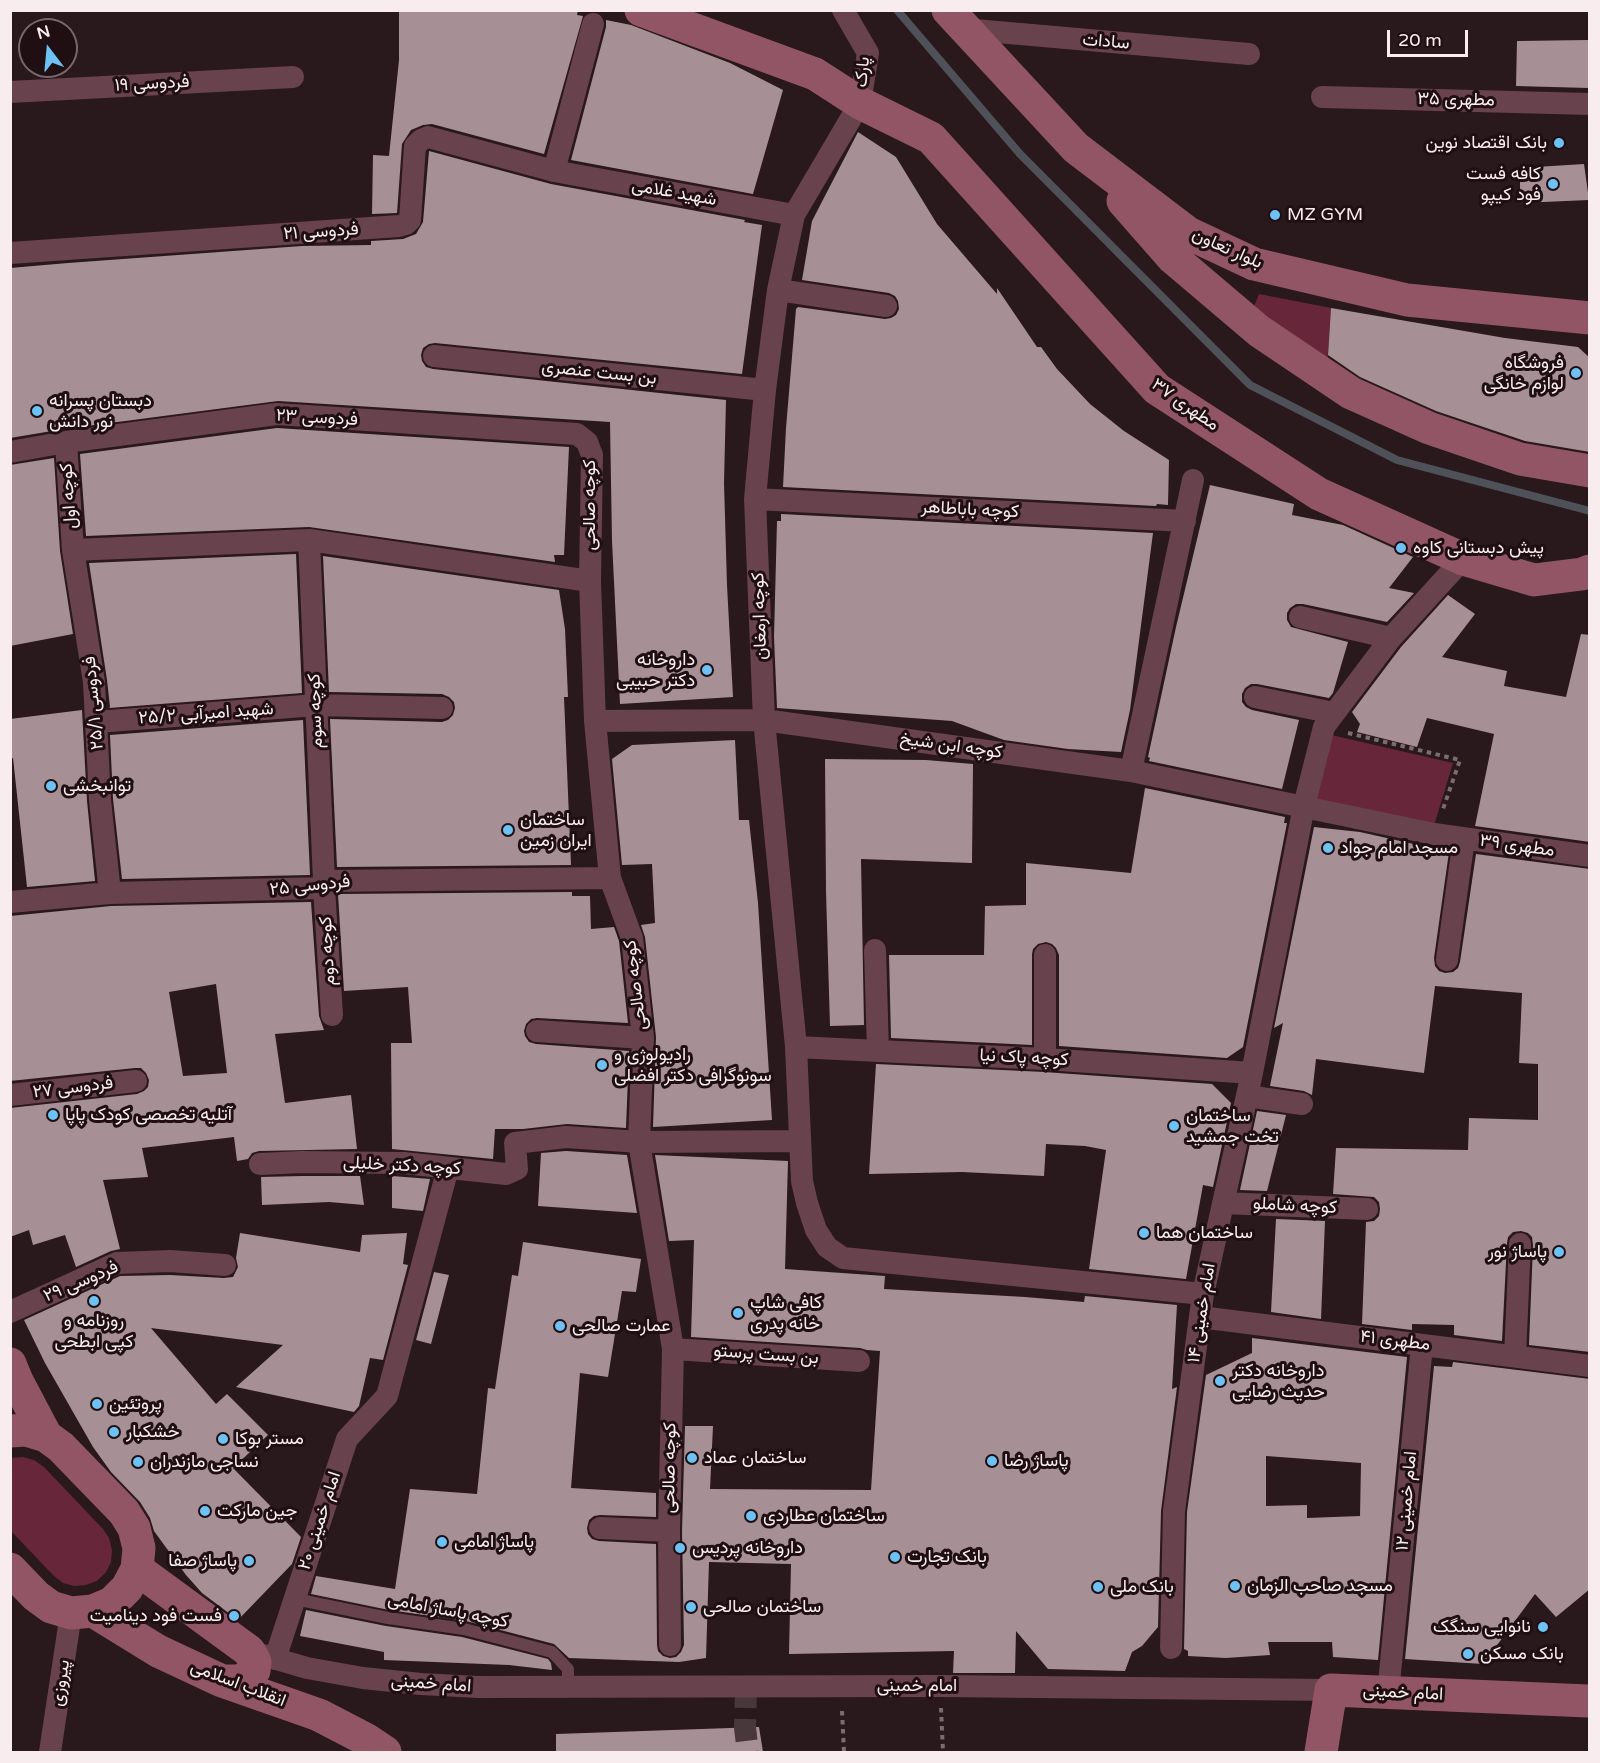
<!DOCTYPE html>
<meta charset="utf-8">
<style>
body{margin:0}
#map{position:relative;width:1600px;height:1763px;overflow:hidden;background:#29181c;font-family:"Varela Round",sans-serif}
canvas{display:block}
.frame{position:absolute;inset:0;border:12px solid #f9ecef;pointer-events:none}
.north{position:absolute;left:18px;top:18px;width:60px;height:60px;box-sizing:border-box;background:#1f0f13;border:2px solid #76676b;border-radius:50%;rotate:344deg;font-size:16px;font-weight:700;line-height:24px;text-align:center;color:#f9ecef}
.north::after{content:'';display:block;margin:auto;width:21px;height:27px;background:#6ec2f3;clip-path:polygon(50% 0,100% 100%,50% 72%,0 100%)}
.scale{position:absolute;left:1387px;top:30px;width:81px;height:27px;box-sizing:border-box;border:3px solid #f9ecef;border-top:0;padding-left:8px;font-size:18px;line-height:21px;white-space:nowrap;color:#f9ecef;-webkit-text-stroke:4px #1f0f13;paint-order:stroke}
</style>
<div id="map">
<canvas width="1600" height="1763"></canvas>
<div class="frame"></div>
<div class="north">N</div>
<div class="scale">20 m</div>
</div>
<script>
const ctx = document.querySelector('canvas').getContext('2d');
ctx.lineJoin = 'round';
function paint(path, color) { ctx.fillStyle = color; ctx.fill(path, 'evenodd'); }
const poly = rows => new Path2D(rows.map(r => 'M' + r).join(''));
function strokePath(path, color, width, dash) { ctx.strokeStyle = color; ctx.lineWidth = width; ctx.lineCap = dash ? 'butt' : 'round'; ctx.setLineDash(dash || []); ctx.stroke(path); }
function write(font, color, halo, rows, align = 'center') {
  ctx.font = font + ' "Varela Round",Vazirmatn,sans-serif'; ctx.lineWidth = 6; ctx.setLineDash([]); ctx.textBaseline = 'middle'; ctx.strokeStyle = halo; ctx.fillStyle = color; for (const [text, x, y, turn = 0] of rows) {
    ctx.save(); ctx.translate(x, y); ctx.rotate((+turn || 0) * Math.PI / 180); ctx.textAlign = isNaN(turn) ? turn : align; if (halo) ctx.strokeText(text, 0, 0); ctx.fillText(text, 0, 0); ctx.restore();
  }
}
paint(poly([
 [1259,294,1331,308,1327,366,1253,309],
 [1327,734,1453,763,1433,829,1309,803],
 [23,1457,34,1460,44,1467,103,1529,109,1538,112,1550,111,1562,106,1572,97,1581,86,1585,74,1586,63,1583,54,1576,11,1531,11,1458]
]), '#68263b');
strokePath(poly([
 [897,10,1020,154,1250,385,1397,460,1590,511]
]), '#4e5258', 8);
paint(poly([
 [399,10,578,10,577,15,583,16,544,154,432,124,423,125,411,130,402,144,397,213,372,214,373,155,389,156,399,60],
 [606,20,631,25,730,63,783,90,753,194,571,160,606,27],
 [1588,40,1588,88,1516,86,1517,41],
 [858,132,896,157,937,224,997,294,997,288,1037,347,1041,347,1057,369,1090,404,1124,431,1169,460,1168,505,1157,504,1156,506,783,487,786,428,796,309,798,307,885,319,891,318,896,315,899,309,898,301,895,296,889,293,802,280,812,221],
 [429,151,551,184,745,220,744,222,762,225,742,374,435,343,429,344,423,348,421,355,422,361,426,367,433,369,726,400,724,483,727,585,733,697,620,704,612,541,610,422,278,401,64,429,10,438,10,268,68,263,302,246,371,245,371,241,403,239,416,234,423,222],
 [1584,164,1589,200,1520,203,1520,168],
 [1331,308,1505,338,1578,347,1590,358,1590,452,1525,441,1436,411,1360,377,1328,355],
 [277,428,569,447,564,555,554,555,555,562,309,527,86,536,80,454],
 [54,458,60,551,73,634,10,646,10,465],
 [1210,485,1294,504,1292,515,1343,525,1413,557,1389,588,1414,593,1387,622,1303,604,1296,604,1290,608,1287,613,1287,620,1291,627,1348,642,1333,693,1329,698,1257,684,1251,684,1245,688,1242,694,1242,702,1246,707,1252,710,1299,720,1282,789,1149,761,1150,758,1148,757,1176,627],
 [781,514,1153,533,1130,710,1121,752,1068,749,1004,740,952,721,777,708,774,637,777,521,781,521],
 [296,554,302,693,109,708,110,707,107,680,89,563],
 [323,556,559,590,565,629,568,697,564,697,571,865,337,867,330,719,442,722,448,720,453,715,455,708,454,702,449,697,442,694,329,692],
 [1448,595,1475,614,1442,657,1507,671,1504,686,1566,697,1581,634,1590,635,1590,842,1475,826,1494,734,1427,718,1417,747,1357,732,1360,724,1352,712,1401,647],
 [82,710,87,801,95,881,27,887,13,758,10,759,10,719],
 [303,720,310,875,122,879,113,799,110,735],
 [735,740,739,820,749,820,758,903,772,1120,653,1127,656,1037,645,937,641,925,655,923,652,864,622,865,612,759,632,745],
 [825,759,926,760,973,764,972,863,861,859,864,1025,830,1026,826,892],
 [1145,788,1285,817,1284,823,1287,823,1243,1047,1227,1058,1059,1046,1059,955,1056,948,1052,944,1046,942,1038,944,1033,949,1032,954,1032,1045,891,1038,889,955,984,955,985,906,1026,905,1026,863,1131,873],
 [1314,827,1360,832,1449,852,1434,958,1435,966,1439,971,1445,973,1453,972,1458,968,1460,962,1476,854,1590,869,1590,1352,1529,1345,1533,1245,1532,1237,1528,1233,1521,1231,1513,1232,1508,1237,1507,1243,1502,1341,1454,1335,1454,1325,1412,1324,1412,1330,1362,1324,1366,1222,1374,1221,1379,1216,1380,1209,1379,1202,1374,1197,1333,1194,1336,1148,1468,1150,1469,1118,1538,1120,1538,1064,1519,1063,1522,993,1435,986,1424,1073,1316,1059,1312,1095,1304,1091,1270,1086,1283,1023,1274,1028],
 [572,892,572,896,590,896,591,929,614,927,619,941,628,1023,537,1018,531,1019,526,1024,524,1031,525,1036,529,1042,536,1044,629,1051,626,1128,567,1124,523,1129,495,1129,493,1159,392,1149,391,1043,412,1043,408,987,344,991,338,894],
 [311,902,319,1016,324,1030,275,1034,285,1103,351,1095,357,1149,259,1151,252,1153,248,1159,237,1161,234,1137,142,1148,148,1177,103,1180,120,1249,111,1251,76,1267,65,1235,33,1245,29,1230,10,1237,10,1108,137,1094,144,1091,148,1087,149,1080,146,1073,141,1068,135,1068,10,1081,10,916,111,906],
 [216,984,227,1073,183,1076,169,992],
 [876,1064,1044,1072,1212,1084,1231,1103,1213,1187,1203,1185,1186,1279,1089,1269,1106,1150,1085,1146,1046,1144,1044,1176,962,1172,869,1174],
 [1257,1111,1286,1115,1267,1191,1240,1190],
 [566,1151,627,1155,637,1213,538,1206,541,1153],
 [655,1155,788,1161,785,1269,885,1276,884,1289,1025,1297,1084,1302,1085,1296,1177,1305,1172,1389,1177,1387,1161,1511,1158,1627,1142,1646,1132,1652,1125,1671,1048,1669,1016,1631,1015,1673,953,1673,954,1651,789,1654,791,1564,709,1562,706,1658,679,1662,569,1658,554,1644,466,1621,389,1610,311,1594,316,1576,395,1589,410,1489,477,1494,488,1388,495,1389,512,1275,518,1276,523,1242,641,1259,636,1292,622,1291,608,1377,580,1373,571,1488,656,1493,656,1517,600,1515,594,1516,589,1520,587,1528,588,1534,592,1539,599,1541,656,1544,657,1645,658,1651,663,1656,670,1658,676,1657,681,1652,684,1645,682,1531,685,1426,713,1426,710,1489,871,1490,880,1351,867,1350,860,1348,691,1337,694,1240,669,1241],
 [302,1176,360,1176,364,1205,329,1202,262,1205,261,1177],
 [392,1176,430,1179,423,1211,392,1208],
 [1276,1219,1325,1221,1321,1319,1271,1312],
 [240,1233,360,1252,362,1235,407,1233,403,1264,408,1265,383,1360,370,1358,359,1406,354,1412,236,1387,283,1345,151,1328,216,1404,227,1394,268,1435,233,1468,301,1537,292,1564,238,1620,202,1593,186,1575,154,1531,150,1518,140,1502,111,1472,93,1447,45,1363,24,1320,120,1276,170,1275,224,1278,233,1277,238,1267,236,1258],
 [434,1272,449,1275,431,1344,416,1340],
 [1252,1338,1407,1357,1378,1660,1333,1657,1332,1642,1268,1642,1270,1655,1226,1658,1188,1656,1188,1651,1184,1649,1187,1512,1206,1375,1252,1353],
 [1266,1456,1361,1463,1360,1516,1307,1518,1307,1505,1266,1506],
 [1453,1362,1590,1379,1590,1589,1556,1617,1535,1594,1483,1664,1405,1659,1434,1366,1452,1367],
 [306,1610,386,1626,462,1637,548,1659,551,1663,552,1670,509,1665,384,1660,384,1652,300,1636],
 [759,1727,763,1752,556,1752,556,1734]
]), '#a79095');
strokePath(poly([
 [746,1686,745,1728,748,1752]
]), '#48383c', 22, [22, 11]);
strokePath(poly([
 [1348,733,1460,760,1442,812],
 [941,1708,943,1752],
 [842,1711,844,1752]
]), '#7b6c70', 4, [4.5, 4.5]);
strokePath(poly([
 [295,1599,388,1618,464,1629,552,1652,568,1669,568,1688]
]), '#68424c', 12);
strokePath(poly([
 [843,10,868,53,860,103,794,215,778,290,765,390,755,499,764,720,796,1047,802,1181,807,1203,816,1230,827,1247,843,1258,1203,1294],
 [963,29,1249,54],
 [10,92,293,77],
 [1322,97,1590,104],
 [554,171,593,24],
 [10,253,399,226,406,224,410,220,415,146,421,140,428,137,554,171,794,215],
 [778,290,886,306],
 [434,356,765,390],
 [66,442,73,550,94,682,100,800,110,893],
 [10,452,66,442,277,414,577,434,587,442,592,455,590,581,595,721,610,878,632,938,643,1038,639,1142,673,1349,669,1531,670,1645],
 [755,499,1185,521],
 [309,540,324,881],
 [73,550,309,540,590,581],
 [1300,617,1391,638],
 [1255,697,1334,713],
 [595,721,764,720,1131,771,1434,834,1590,856],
 [97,722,316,705,442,708],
 [1131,771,1193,480],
 [324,888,332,1015],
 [10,902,110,893,324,888,324,881,610,878],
 [875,950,878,1051],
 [1447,960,1464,839],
 [537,1031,643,1038],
 [796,1047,1045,1059,1252,1073],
 [1045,1059,1045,955],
 [10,1095,136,1081],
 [1247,1096,1302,1104],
 [260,1164,302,1162,404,1163,506,1174,517,1169,515,1143,566,1137,639,1142,800,1141],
 [1223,1203,1367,1209],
 [10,1312,117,1263,170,1261,225,1265],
 [1200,1317,1590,1366],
 [673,1349,859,1361],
 [1515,1356,1520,1244],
 [600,1528,669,1531],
 [1171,1648,1174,1511,1203,1294,1252,1073,1304,806,1324,727,1391,638,1463,559],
 [249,1651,307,1668,363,1678,421,1684,478,1687,940,1686,1331,1690],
 [275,1659,347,1439,387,1396,448,1168],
 [1388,1693,1422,1345],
 [50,1752,71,1613]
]), '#68424c', 22);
strokePath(poly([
 [641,10,815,74,860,103,931,138,1157,389,1319,494,1463,559,1534,580,1582,574,1590,571],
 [948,10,1076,148,1188,233,1254,264,1407,300,1590,318],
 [1123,201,1173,258,1259,331,1351,393,1429,428,1520,459,1590,471],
 [10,1364,17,1381,46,1436],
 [10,1431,26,1430,46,1436,61,1447,124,1512,134,1528,139,1548,137,1569,127,1588,112,1603,93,1611,71,1613,51,1607,36,1596,10,1569],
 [137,1569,249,1651,255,1662,254,1671,249,1677,238,1681,222,1681],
 [93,1611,158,1651,222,1681,319,1715,367,1740,385,1752],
 [1321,1752,1331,1690,1588,1701]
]), '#925566', 33);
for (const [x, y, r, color] of [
 [1559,143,6,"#6ec2f3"],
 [1553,184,6,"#6ec2f3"],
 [1275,215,6,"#6ec2f3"],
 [1576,373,6,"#6ec2f3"],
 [37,411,6,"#6ec2f3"],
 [1401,548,6,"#6ec2f3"],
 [707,670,6,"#6ec2f3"],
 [51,786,6,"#6ec2f3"],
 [508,830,6,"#6ec2f3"],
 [1328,848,6,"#6ec2f3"],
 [602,1065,6,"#6ec2f3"],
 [53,1115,6,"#6ec2f3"],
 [1174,1126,6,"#6ec2f3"],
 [1144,1233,6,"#6ec2f3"],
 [1559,1252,6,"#6ec2f3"],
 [94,1301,6,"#6ec2f3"],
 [738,1313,6,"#6ec2f3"],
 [560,1326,6,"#6ec2f3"],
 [1220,1381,6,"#6ec2f3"],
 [97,1404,6,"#6ec2f3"],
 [114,1432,6,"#6ec2f3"],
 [223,1439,6,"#6ec2f3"],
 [692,1458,6,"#6ec2f3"],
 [992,1461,6,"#6ec2f3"],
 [138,1462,6,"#6ec2f3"],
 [205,1511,6,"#6ec2f3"],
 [751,1516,6,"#6ec2f3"],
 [442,1542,6,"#6ec2f3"],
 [680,1548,6,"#6ec2f3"],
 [895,1557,6,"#6ec2f3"],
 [249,1561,6,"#6ec2f3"],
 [1235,1586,6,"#6ec2f3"],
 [1098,1587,6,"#6ec2f3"],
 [691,1607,6,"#6ec2f3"],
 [234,1616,6,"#6ec2f3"],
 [1543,1627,6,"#6ec2f3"],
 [1468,1654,6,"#6ec2f3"]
]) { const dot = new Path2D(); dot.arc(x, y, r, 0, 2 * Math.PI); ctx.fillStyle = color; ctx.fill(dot); strokePath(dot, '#1f0f13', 2); }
write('18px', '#f9ecef', '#1f0f13', [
 ["سادات",1106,42,5],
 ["پارک",863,72,-85],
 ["فردوسی ۱۹",152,84,-3],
 ["مطهری ۳۵",1456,100,1],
 ["شهید غلامی",674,193,10],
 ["فردوسی ۲۱",321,232,-4],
 ["بلوار تعاون",1227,249,24],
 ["بن بست عنصری",599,373,6],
 ["مطهری ۳۷",1185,405,35],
 ["فردوسی ۲۳",317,418,3],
 ["کوچه اول",69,496,-94],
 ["کوچه صالحی",590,505,-90],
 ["کوچه باباطاهر",970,510,3],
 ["کوچه ارمغان",760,616,-92],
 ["فردوسی ۲۵/۱",94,703,-95],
 ["کوچه سوم",316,711,-92],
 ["شهید امیرآبی ۲۵/۲",206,714,-4],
 ["کوچه ابن شیخ",951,746,8],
 ["مطهری ۳۹",1517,846,8],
 ["فردوسی ۲۵",310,886,-6],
 ["کوچه دوم",328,951,-93],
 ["کوچه صالحی",636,985,-97],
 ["کوچه پاک نیا",1024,1058,3],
 ["فردوسی ۲۷",73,1088,-7],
 ["کوچه دکتر خلیلی",402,1166,3],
 ["کوچه شاملو",1295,1206,3],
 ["فردوسی ۲۹",81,1282,-23],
 ["امام خمینی ۱۴",1202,1313,-81],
 ["مطهری ۴۱",1395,1341,7],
 ["بن بست پرستو",766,1355,4],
 ["کوچه صالحی",670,1468,-89],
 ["امام خمینی ۱۲",1407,1501,-85],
 ["امام خمینی ۲۰",320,1521,-72],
 ["کوچه پاساژ امامی",448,1611,11],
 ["پیروزی",61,1683,-81],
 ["انقلاب اسلامی",238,1684,21],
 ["امام خمینی",431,1684,4],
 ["امام خمینی",917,1686],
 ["امام خمینی",1403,1693,3]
]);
write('18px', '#f9ecef', '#1f0f13', [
 ["بانک اقتصاد نوین",1547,143,"right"],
 ["کافه فست",1541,174,"right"],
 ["فود کیپو",1541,195,"right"],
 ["MZ GYM",1287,215],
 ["فروشگاه",1564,363,"right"],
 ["لوازم خانگی",1564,384,"right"],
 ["دبستان پسرانه",49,401],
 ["نور دانش",49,422],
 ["پیش دبستانی کاوه",1413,548],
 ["داروخانه",695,660,"right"],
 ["دکتر حبیبی",695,681,"right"],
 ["توانبخشی",63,786],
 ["ساختمان",520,820],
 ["ایران زمین",520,841],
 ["مسجد امام جواد",1340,848],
 ["رادیولوژی و",614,1055],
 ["سونوگرافی دکتر افضلی",614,1076],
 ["آتلیه تخصصی کودک پاپا",65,1115],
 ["ساختمان",1186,1116],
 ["تخت جمشید",1186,1137],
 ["ساختمان هما",1156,1233],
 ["پاساژ نور",1547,1252,"right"],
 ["کافی شاپ",750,1303],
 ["خانه پدری",750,1324],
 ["روزنامه و",94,1321,"center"],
 ["کپی ابطحی",94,1342,"center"],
 ["عمارت صالحی",572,1326],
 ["داروخانه دکتر",1232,1371],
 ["حدیث رضایی",1232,1392],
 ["پروتئین",109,1404],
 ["خشکبار",126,1432],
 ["مستر بوکا",235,1439],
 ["ساختمان عماد",704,1458],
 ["پاساژ رضا",1004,1461],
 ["نساجی مازندران",150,1462],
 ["جین مارکت",217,1511],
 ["ساختمان عطاردی",763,1516],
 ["پاساژ امامی",454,1542],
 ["داروخانه پردیس",692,1548],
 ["بانک تجارت",907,1557],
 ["پاساژ صفا",237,1561,"right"],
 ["مسجد صاحب الزمان",1247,1586],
 ["بانک ملی",1110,1587],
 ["ساختمان صالحی",703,1607],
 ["فست فود دینامیت",222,1616,"right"],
 ["نانوایی سنگک",1531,1627,"right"],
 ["بانک مسکن",1480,1654]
], 'left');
</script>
